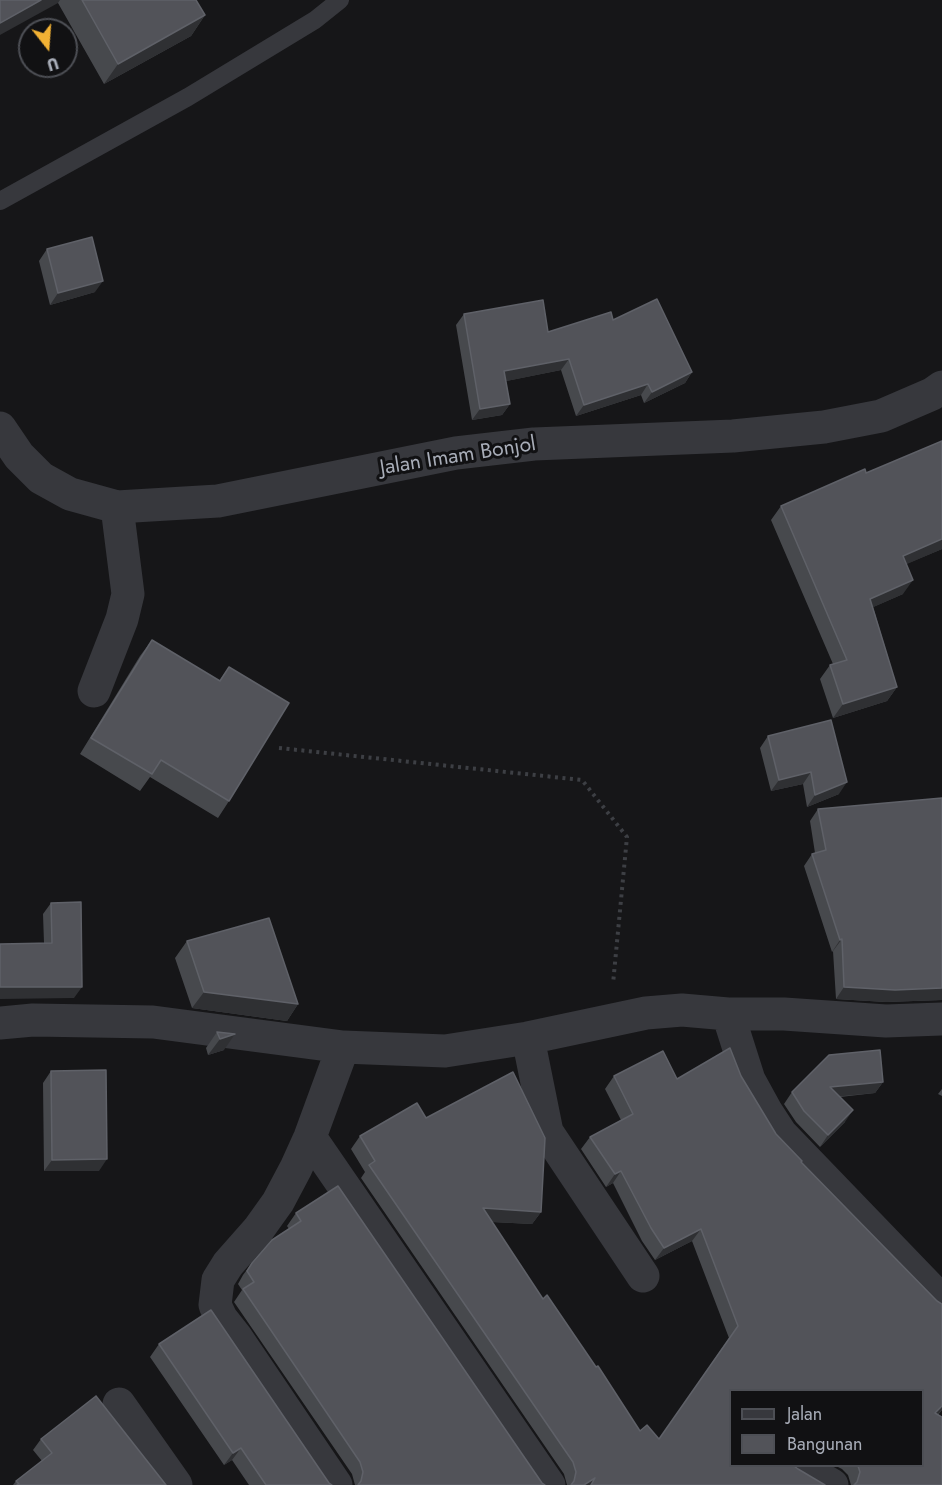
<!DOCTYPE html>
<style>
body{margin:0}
#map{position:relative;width:942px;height:1485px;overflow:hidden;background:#161618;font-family:Jost,sans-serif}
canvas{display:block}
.legend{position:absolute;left:729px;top:1389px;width:195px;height:78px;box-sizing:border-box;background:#111113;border:2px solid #4d4f55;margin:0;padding:8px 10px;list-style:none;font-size:18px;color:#a8adb8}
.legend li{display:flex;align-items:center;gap:12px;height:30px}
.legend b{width:30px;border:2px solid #4d4f55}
.north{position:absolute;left:18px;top:18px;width:60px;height:60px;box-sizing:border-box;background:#111113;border:2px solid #4d4f55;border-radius:50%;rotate:163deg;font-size:16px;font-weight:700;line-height:24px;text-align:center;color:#a8adb8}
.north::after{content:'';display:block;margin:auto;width:21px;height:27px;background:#f2b134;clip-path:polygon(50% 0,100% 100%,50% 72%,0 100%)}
</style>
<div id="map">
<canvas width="942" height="1485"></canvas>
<ul class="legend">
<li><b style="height:8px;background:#37383d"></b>Jalan</li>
<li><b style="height:16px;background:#525359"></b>Bangunan</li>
</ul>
<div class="north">U</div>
</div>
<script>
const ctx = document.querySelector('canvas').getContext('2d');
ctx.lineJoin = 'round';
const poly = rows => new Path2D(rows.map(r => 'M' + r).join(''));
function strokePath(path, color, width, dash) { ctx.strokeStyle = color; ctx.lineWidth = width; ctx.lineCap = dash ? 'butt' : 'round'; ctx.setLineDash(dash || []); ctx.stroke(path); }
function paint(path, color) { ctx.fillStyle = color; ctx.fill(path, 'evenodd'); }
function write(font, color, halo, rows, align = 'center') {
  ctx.font = font + ' Jost,sans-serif'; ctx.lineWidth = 6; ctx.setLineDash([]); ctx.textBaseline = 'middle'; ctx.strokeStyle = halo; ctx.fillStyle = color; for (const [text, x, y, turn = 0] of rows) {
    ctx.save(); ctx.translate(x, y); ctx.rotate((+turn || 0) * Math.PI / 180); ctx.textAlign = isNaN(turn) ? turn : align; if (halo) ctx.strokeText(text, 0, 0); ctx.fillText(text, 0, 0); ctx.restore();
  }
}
strokePath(poly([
 [279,748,582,780,627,837,613,984]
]), '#3d3f44', 4, [3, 4.5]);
strokePath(poly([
 [0,201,188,97,315,20,340,0]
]), '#37383d', 18);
strokePath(poly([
 [0,428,19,456,41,478,70,494,117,507,218,501,456,453,534,444,733,436,824,427,881,416,932,394,942,387],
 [94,691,122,619,128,594,117,507],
 [728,1014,749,1080,766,1111,781,1134,942,1301],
 [0,1023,33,1020,153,1022,343,1047,310,1137,296,1168,278,1202,258,1230,228,1264,218,1280,215,1305,221,1318,236,1337,336,1485],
 [528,1038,646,1013,682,1010,728,1014,784,1014,886,1021,942,1019],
 [343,1047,445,1051,528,1038,547,1132,643,1276],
 [310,1137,549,1485],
 [119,1404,176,1485],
 [799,1466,832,1485]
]), '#37383d', 33);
paint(poly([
 [0,0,196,0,205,15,191,36,104,84,58,3],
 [47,249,95,292,50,305,39,261],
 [464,314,548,332,613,320,692,372,685,383,644,403,641,395,576,416,561,370,506,381,510,404,502,415,472,420,456,325],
 [942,441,942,549,906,564,903,594,873,607,897,687,887,701,833,718,820,679,830,665,833,664,771,520,781,506,866,473],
 [152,640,219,681,229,667,229,801,218,818,150,777,140,791,80,754,140,656],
 [768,736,839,794,807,807,803,784,771,791,760,748],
 [942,798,942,1000,886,1002,836,999,833,951,832,952,804,866,812,854,815,853,810,821,818,809],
 [51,903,74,998,44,943,43,914],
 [187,941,298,1004,287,1021,192,1008,175,958],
 [217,1032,224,1050,208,1055,206,1048],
 [51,1071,99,1171,44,1171,43,1083],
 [614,1076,677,1079,741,1076,776,1134,801,1162,937,1301,942,1304,942,1410,938,1415,942,1485,851,1485,848,1475,842,1469,836,1466,922,1466,730,1390,798,1469,825,1485,567,1485,564,1474,361,1178,365,1172,351,1149,360,1136,426,1118,541,1212,532,1224,492,1222,543,1299,640,1431,659,1439,729,1338,692,1241,655,1260,642,1241,613,1183,606,1187,581,1149,590,1137,621,1120,605,1089],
 [883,1082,875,1093,840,1097,845,1122,820,1147,796,1122,784,1104,792,1092],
 [942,1089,942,1096,938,1094],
 [296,1213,542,1483,545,1485,355,1485,352,1474,234,1302,242,1290,238,1284,243,1275,252,1263,289,1229,287,1226],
 [159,1344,329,1483,332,1485,249,1485,232,1460,224,1465,150,1357],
 [41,1439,166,1485,13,1485,16,1481,42,1461,33,1450]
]), '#47494d');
paint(poly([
 [41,0,60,0,58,3,0,35,0,23],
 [205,15,191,36,104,84,118,64],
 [103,281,95,292,50,305,58,293],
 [569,359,561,370,497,383,504,371],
 [692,372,685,383,644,403,652,392],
 [648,384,641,395,576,416,584,405],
 [510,404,502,415,472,420,480,409],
 [942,539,942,549,893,570,903,556],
 [913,580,903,594,860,613,870,599],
 [897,687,887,701,833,718,843,704],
 [811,772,803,784,771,791,779,780],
 [847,782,839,794,807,807,815,795],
 [842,939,833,951,832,952,840,940],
 [0,987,82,987,74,998,0,999],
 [844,987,942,988,942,1000,886,1002,836,999],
 [204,992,298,1004,287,1021,192,1008],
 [235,1034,224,1050,208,1055,220,1039],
 [883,1082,875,1093,822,1098,830,1087],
 [853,1110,845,1122,820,1147,828,1135],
 [107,1159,99,1171,44,1171,52,1160],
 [621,1171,613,1183,606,1187,615,1174],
 [483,1208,541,1212,532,1224,474,1221],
 [701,1229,692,1241,655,1260,664,1248],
 [942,1406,942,1410,926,1426,935,1413],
 [241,1448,232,1460,224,1465,233,1453],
 [595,1478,590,1485,584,1485]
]), '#2f3033');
const building = poly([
 [0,0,41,0,0,23,0,0],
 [82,0,196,0,205,15,118,64,82,0],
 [92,237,103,281,58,293,47,249,92,237],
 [657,299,692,372,652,392,648,384,584,405,569,359,504,371,510,404,480,409,464,314,543,300,548,332,611,312,613,320,657,299],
 [942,441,942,539,903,556,913,580,870,599,897,687,843,704,830,665,847,660,781,506,865,469,866,473,942,441],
 [152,640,220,681,229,667,289,703,229,801,161,760,152,774,91,738,152,640],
 [831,720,847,782,815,795,811,772,779,780,768,736,831,720],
 [942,798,942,988,895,990,844,987,842,939,840,940,812,854,826,850,818,809,942,798],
 [81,902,82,987,0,987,0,944,52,943,51,903,81,902],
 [269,918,298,1004,204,992,187,941,269,918],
 [217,1032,235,1034,220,1039,217,1032],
 [730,1048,741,1076,776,1134,802,1161,801,1162,937,1301,942,1304,942,1406,935,1413,942,1417,942,1485,854,1485,857,1482,860,1472,858,1466,922,1466,922,1390,730,1390,730,1466,794,1466,798,1469,825,1485,591,1485,595,1478,584,1485,571,1485,574,1481,576,1472,573,1462,369,1165,375,1161,360,1136,417,1103,426,1118,513,1072,545,1138,541,1212,483,1208,543,1299,547,1295,596,1367,598,1366,640,1431,647,1425,659,1439,738,1326,701,1229,664,1248,651,1228,621,1171,615,1174,590,1137,633,1114,614,1076,663,1051,677,1079,730,1048],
 [880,1050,883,1082,830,1087,853,1110,828,1135,804,1111,792,1092,829,1055,880,1050],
 [106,1070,107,1159,52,1160,51,1071,106,1070],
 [338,1186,542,1483,545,1485,358,1485,361,1481,363,1472,360,1462,243,1289,254,1282,247,1271,252,1263,272,1240,301,1221,296,1213,338,1186],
 [211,1310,329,1483,332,1485,266,1485,241,1448,233,1453,159,1344,211,1310],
 [96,1396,166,1485,17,1485,19,1484,16,1481,52,1453,41,1439,96,1396]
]);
paint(building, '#525359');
strokePath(building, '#5f6168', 1.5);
write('21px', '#a8adb8', '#111113', [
 ["Jalan Imam Bonjol",458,457,-9]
]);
</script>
